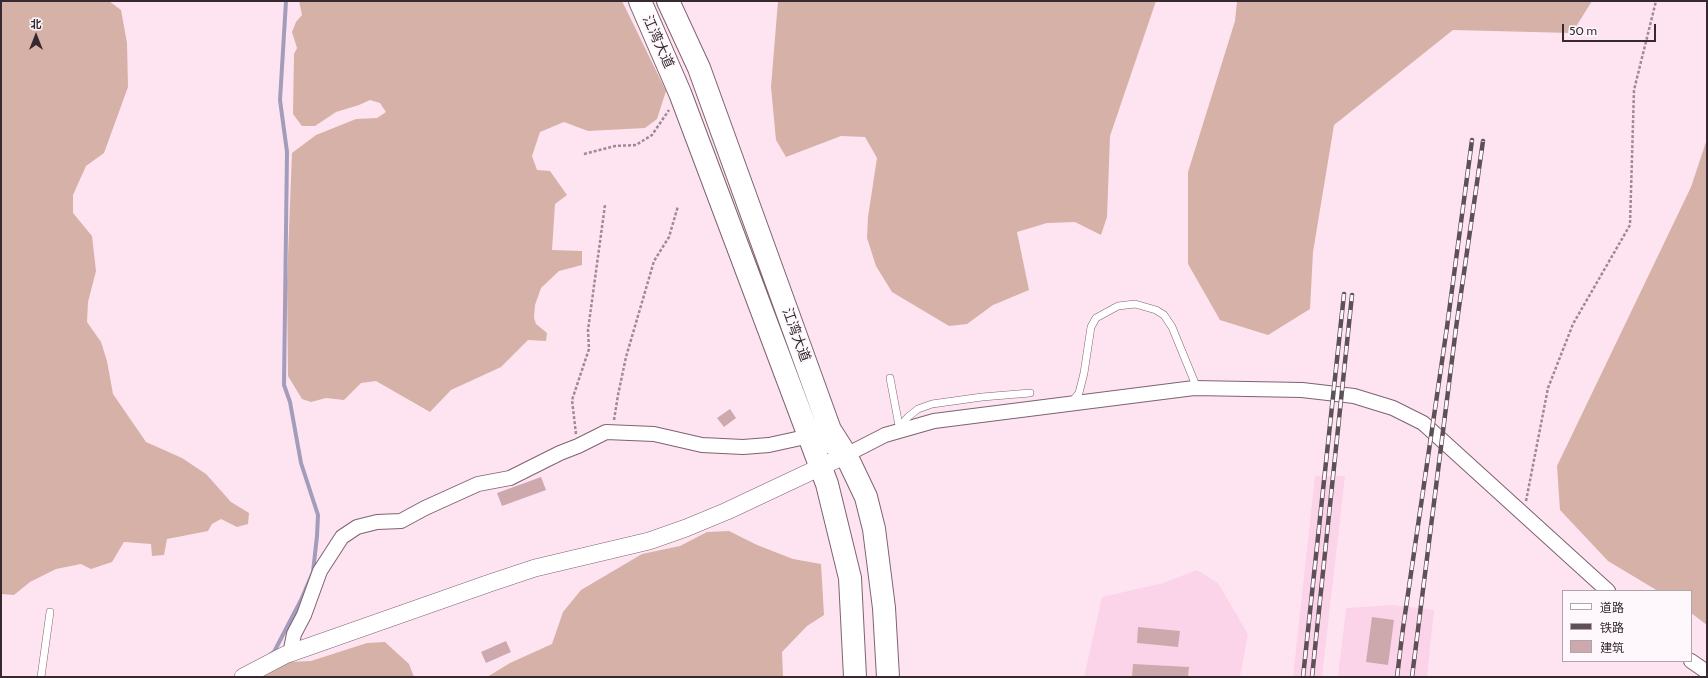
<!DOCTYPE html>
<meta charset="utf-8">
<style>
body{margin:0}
#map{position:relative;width:1708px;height:678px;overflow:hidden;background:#fee4f1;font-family:Cabin,"Noto Sans SC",sans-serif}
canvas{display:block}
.frame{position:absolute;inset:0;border:2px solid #362a30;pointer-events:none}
.legend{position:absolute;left:1562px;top:590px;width:130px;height:72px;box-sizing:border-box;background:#fef7fb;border:1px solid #aea5aa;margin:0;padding:5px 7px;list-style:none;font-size:12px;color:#362a30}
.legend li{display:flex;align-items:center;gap:8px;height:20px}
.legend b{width:20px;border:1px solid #aea5aa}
.north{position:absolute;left:16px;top:16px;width:40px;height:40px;-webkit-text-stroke:3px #fef7fb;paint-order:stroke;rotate:0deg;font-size:11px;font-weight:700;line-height:16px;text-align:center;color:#362a30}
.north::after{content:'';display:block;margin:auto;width:14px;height:18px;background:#362a30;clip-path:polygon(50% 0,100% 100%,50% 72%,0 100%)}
.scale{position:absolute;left:1562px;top:24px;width:94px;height:18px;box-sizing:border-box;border:2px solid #362a30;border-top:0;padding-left:5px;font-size:12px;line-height:14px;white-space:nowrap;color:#362a30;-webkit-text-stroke:3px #fef7fb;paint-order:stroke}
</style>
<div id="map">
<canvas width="1708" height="678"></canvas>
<div class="frame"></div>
<ul class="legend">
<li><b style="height:5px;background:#fff"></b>道路</li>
<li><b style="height:5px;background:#5f5058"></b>铁路</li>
<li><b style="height:11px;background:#cda9ad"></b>建筑</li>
</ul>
<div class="north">北</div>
<div class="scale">50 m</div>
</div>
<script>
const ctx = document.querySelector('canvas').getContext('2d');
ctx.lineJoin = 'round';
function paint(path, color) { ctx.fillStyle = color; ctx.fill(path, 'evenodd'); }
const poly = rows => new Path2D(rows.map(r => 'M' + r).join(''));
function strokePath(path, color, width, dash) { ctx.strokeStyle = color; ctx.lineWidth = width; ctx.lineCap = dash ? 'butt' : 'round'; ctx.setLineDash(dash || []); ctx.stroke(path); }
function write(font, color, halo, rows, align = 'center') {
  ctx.font = font + ' Cabin,"Noto Sans SC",sans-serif'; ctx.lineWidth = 4; ctx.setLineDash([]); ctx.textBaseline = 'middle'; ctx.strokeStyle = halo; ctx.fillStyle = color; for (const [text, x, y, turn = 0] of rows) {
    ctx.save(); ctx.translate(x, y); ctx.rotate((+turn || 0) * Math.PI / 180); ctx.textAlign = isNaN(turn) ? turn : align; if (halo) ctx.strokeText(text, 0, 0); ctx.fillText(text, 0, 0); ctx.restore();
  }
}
paint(poly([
 [1315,476,1345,476,1322,677,1293,677],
 [1197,570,1218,583,1248,634,1240,677,1084,677,1102,597,1163,583],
 [1392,605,1434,610,1427,677,1338,677,1346,608]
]), '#fcd4e9');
paint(poly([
 [1,1,109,1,121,10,127,43,128,87,104,153,86,166,73,195,73,213,92,236,96,271,88,302,87,322,101,342,107,361,113,394,146,442,182,458,206,474,231,502,249,513,248,524,237,527,221,519,212,524,208,531,167,539,164,555,152,556,151,544,124,542,112,562,91,569,81,564,56,569,30,582,14,595,1,594],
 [299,1,622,1,666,91,657,119,645,128,588,131,564,122,540,132,532,156,537,170,550,171,567,195,555,204,552,250,582,251,582,265,559,271,541,288,535,305,534,318,536,324,547,333,546,341,528,340,501,367,451,390,430,412,376,381,361,383,344,400,326,398,311,402,302,399,288,376,287,282,292,153,316,135,356,119,377,118,386,112,380,103,370,100,359,105,336,112,315,126,302,126,293,114,294,54,297,48,292,32,296,22,302,15],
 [778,1,1156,1,1110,136,1107,217,1101,235,1075,222,1047,223,1017,232,1029,290,993,305,967,324,949,326,892,292,876,266,867,238,868,217,877,158,865,137,841,136,786,157,776,140,771,87],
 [1237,1,1592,1,1572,33,1453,30,1334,125,1313,252,1310,309,1268,335,1220,320,1188,264,1188,172,1235,21],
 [1707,139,1707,625,1691,613,1691,591,1658,591,1608,561,1560,510,1557,466,1691,187],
 [729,531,757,545,793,559,821,564,824,615,807,626,782,652,783,677,487,677,510,663,552,644,563,612,581,590,642,554,680,546,707,532],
 [385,642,409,664,414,677,263,677,289,662,311,661,367,643]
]), '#d5b1a8');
strokePath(poly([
 [271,654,274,652,301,600,313,572,317,536,318,515,301,463,290,402,284,385,287,152,280,100,286,1]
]), '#a39cba', 4);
paint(poly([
 [730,409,736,418,724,427,717,418],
 [541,477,546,490,502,506,497,493],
 [1372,617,1394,620,1388,665,1366,662],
 [1138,627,1180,631,1178,647,1137,643],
 [506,641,511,652,486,663,481,652],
 [1133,664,1189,667,1188,677,1132,677]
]), '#cda9ad');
const service = poly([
 [890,378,900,431],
 [1071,403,1079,393,1084,373,1091,327,1096,318,1118,306,1135,304,1156,310,1164,315,1172,327,1197,388],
 [900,431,903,423,908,417,918,409,932,404,982,397,1030,393],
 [41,677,50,612]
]);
const minor = poly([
 [290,654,294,634,304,615,320,571,342,537,357,527,377,522,401,521,425,508,478,484,510,478,560,453,578,446,606,432,654,434,702,445,743,447,769,445,810,436,846,455,885,435,934,421,1194,388,1302,390,1354,396,1393,408,1423,423,1608,591],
 [1691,661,1707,672]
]);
const tertiary = poly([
 [243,677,285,655,490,583,535,568,649,541,686,528,727,511,846,455]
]);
const trunk = poly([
 [640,1,680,93,827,484,850,578,855,677],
 [668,1,699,68,830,430,846,455,866,497,874,529,884,608,888,677]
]);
strokePath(service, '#7e6271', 8);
strokePath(minor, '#7e6271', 16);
strokePath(tertiary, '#7e6271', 18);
strokePath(trunk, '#7e6271', 24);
strokePath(poly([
 [584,154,615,146,636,145,652,135,669,110],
 [614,420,618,395,626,357,654,261,669,237,678,206],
 [576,434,572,400,589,349,588,330,605,205],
 [1526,501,1548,388,1573,324,1630,225,1634,90,1656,1]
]), '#9d8a94', 2.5, [3, 2]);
strokePath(service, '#fff', 7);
strokePath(minor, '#fff', 14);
strokePath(tertiary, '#fff', 17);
strokePath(trunk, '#fff', 22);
const rail = poly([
 [1303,677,1344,294],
 [1312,677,1352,295],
 [1397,677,1403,628,1447,327,1472,140],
 [1412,677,1456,328,1483,141]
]);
strokePath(rail, '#5f5058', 4.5);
strokePath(rail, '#fef7fb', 3, [9]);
write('14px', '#362a30', '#fef7fb', [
 ["江湾大道",658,42,66],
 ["江湾大道",796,335,70]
]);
</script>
